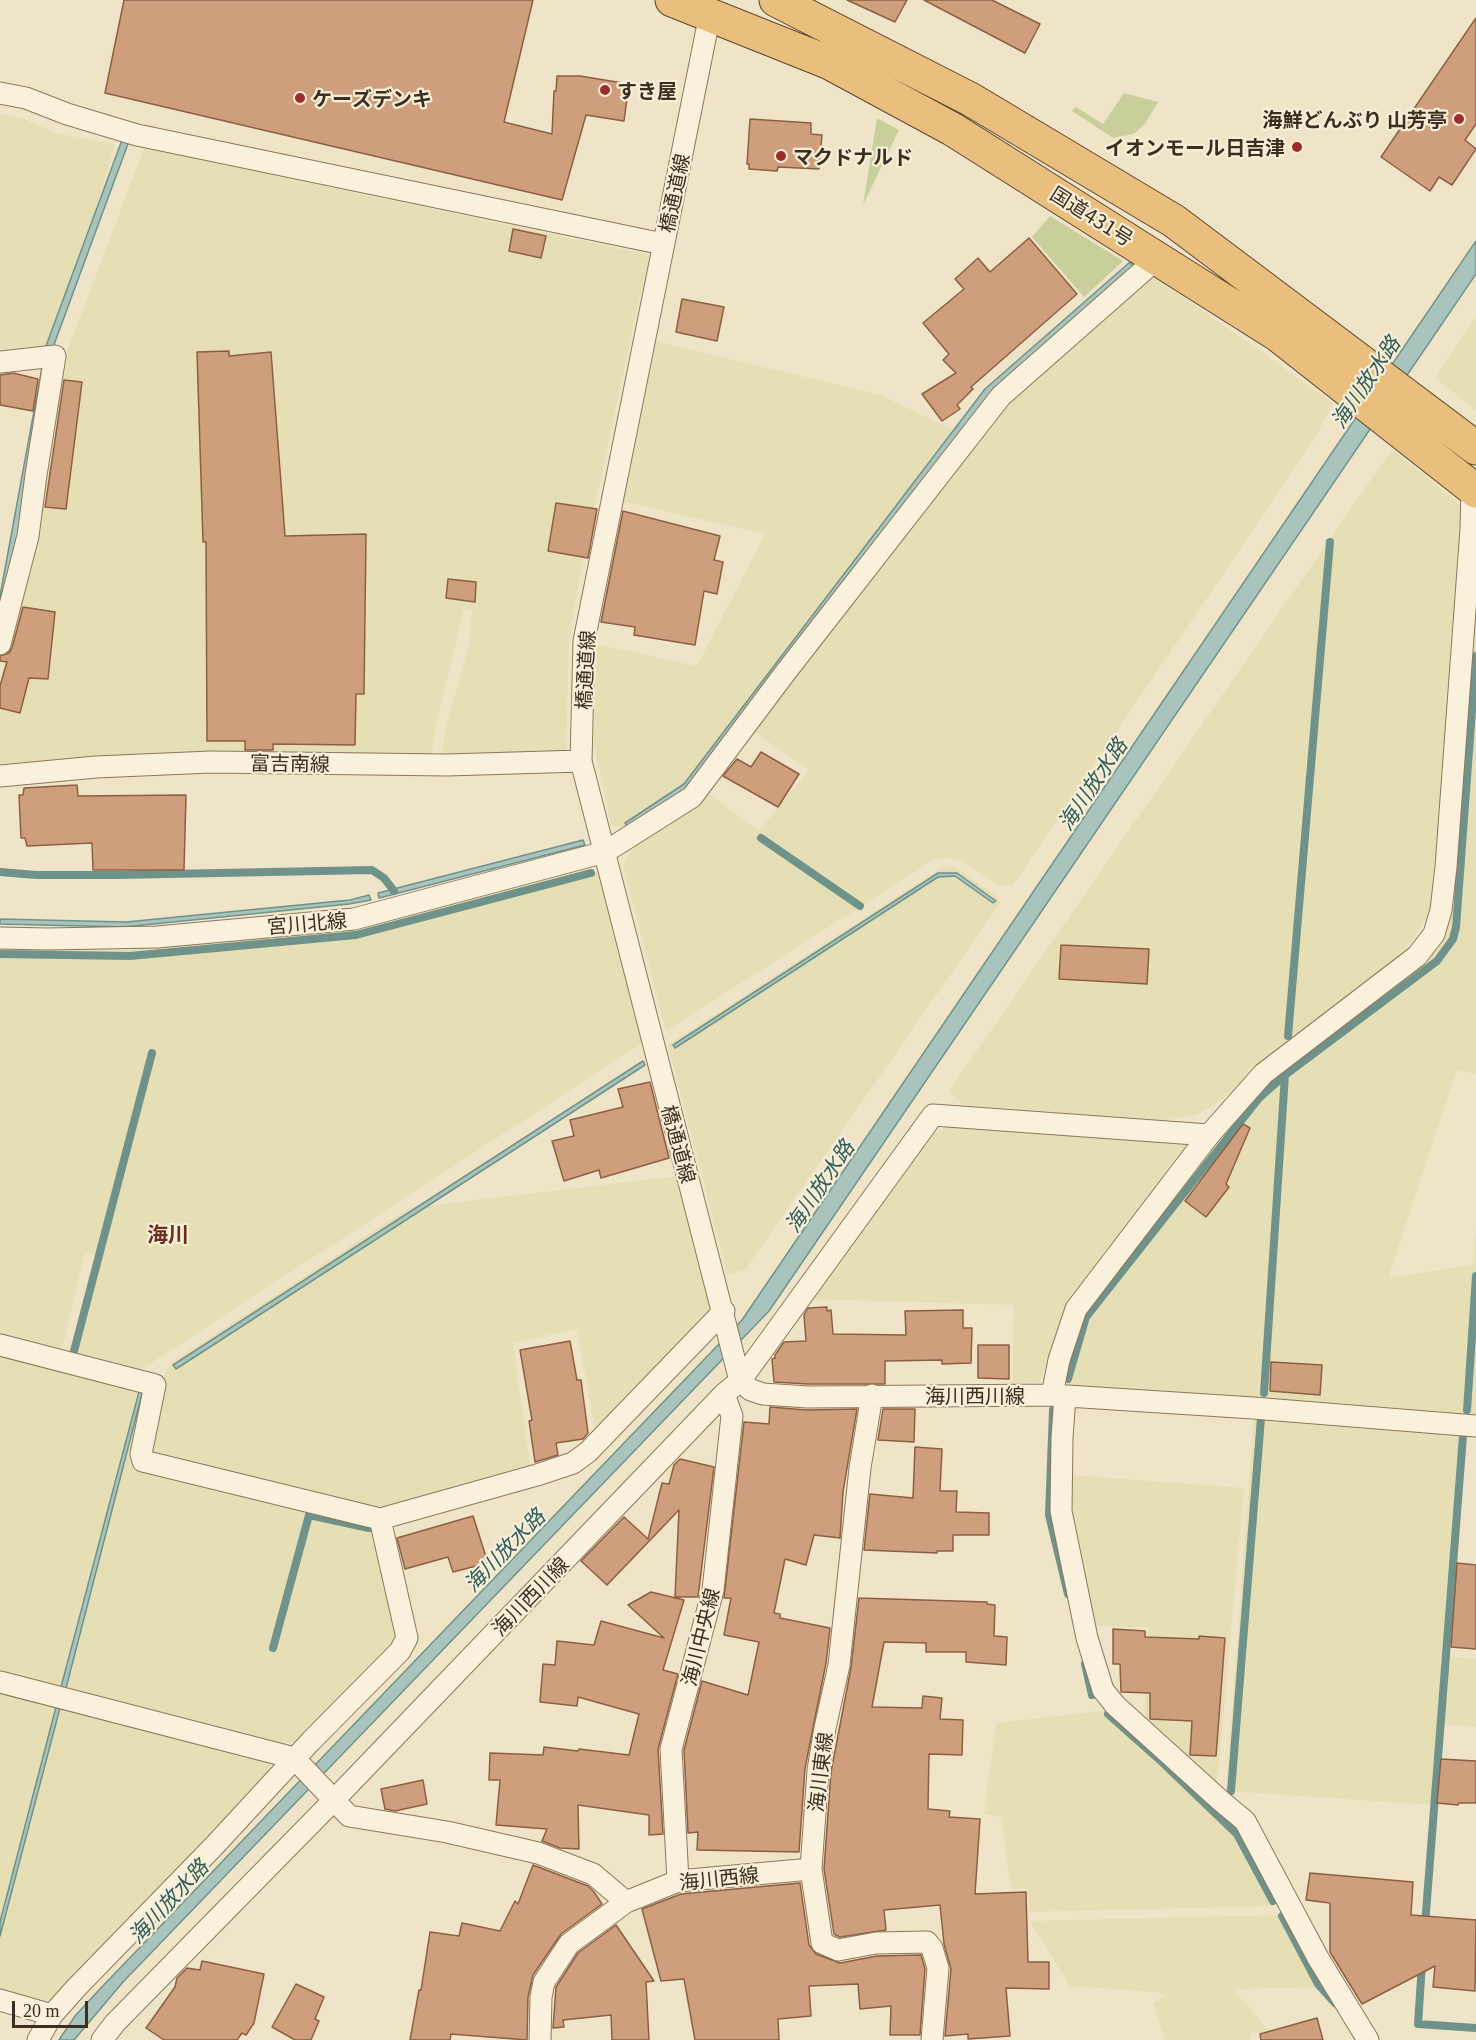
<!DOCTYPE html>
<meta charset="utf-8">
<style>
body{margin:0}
#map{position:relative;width:1476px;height:2040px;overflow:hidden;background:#f0e4c8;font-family:Georgia,serif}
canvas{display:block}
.scale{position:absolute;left:12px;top:2001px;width:76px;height:27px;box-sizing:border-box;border:3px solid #3d2e20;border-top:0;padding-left:8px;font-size:18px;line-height:21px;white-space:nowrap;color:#3d2e20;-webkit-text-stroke:4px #f7eed8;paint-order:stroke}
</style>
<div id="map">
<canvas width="1476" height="2040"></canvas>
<div class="scale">20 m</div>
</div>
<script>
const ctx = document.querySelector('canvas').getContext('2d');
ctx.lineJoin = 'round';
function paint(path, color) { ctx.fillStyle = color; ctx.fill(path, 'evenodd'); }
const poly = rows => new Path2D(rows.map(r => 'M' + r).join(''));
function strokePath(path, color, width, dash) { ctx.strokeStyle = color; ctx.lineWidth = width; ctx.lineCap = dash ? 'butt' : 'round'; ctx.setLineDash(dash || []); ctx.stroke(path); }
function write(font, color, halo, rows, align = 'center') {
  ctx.font = font + ' Georgia,"Noto Sans JP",serif'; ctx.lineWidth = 4.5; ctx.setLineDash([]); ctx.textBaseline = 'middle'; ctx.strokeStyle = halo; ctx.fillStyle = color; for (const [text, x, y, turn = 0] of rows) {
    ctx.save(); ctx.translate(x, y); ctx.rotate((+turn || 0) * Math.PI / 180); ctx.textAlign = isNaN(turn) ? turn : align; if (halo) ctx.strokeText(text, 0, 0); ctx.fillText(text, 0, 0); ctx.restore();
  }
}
paint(poly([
 [0,114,22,118,56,133,115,144,54,350,0,356],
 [144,148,649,255,579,580,569,644,566,752,442,759,445,730,469,644,472,611,464,609,435,730,431,759,0,769,0,679,13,630,62,365],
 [1153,275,1333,403,1315,438,1013,885,999,885,960,860,949,858,935,859,666,1031,623,866,633,845,706,792,759,831,809,770,753,731,1010,396],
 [1476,316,1476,410,1435,378],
 [655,341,880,395,964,435,689,790,627,830,611,824,594,744,595,644,697,666,765,534,621,501],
 [1392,449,1463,507,1435,893,1430,911,1411,942,1397,961,1212,1107,1195,1115,1162,1121,962,1105,949,1091],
 [1476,567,1476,1074,1457,1070,1388,1278,1473,1265,1476,1228,1476,1415,1068,1386,1064,1382,1082,1320,1091,1305,1259,1093,1430,956,1438,949,1444,939,1447,925],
 [952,867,959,870,998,897,999,905,745,1270,727,1274,668,1045,941,868],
 [588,868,601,875,643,1038,641,1044,139,1371,76,1359,71,1352,96,1256,85,1253,62,1348,53,1351,0,1337,0,948,129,950,354,927],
 [958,1124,1194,1143,1113,1247,1084,1281,1067,1306,1040,1382,1012,1384,1014,1305,810,1299,931,1134],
 [679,1176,713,1311,596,1436,577,1329,513,1343,531,1471,376,1511,147,1457,147,1449,164,1377,171,1363,409,1208],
 [0,1351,145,1388,136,1457,363,1521,373,1529,399,1623,396,1643,301,1741,279,1744,0,1673],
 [1256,1417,1464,1435,1447,1656,1476,1659,1476,1727,1442,1724,1435,1805,1226,1791,1254,1420],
 [1070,1475,1244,1488,1217,1783,1145,1718,1148,1627,1096,1626,1070,1513],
 [0,1690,268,1758,273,1771,54,1999,45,2001,37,2001,0,1992],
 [1110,1710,1238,1826,1278,1904,1271,1906,1029,1912,1028,1889,1011,1889,1001,1817,984,1814,996,1723],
 [1283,1915,1324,1987,1233,1989,1271,2033,1251,2033,1251,2040,1165,2040,1153,2003,1165,1997,1156,1992,1070,1986,1029,1921]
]), '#e6deb5');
paint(poly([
 [1124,93,1158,102,1145,124,1134,134,1113,138,1072,111,1076,107,1103,124],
 [877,118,899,130,863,205],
 [1050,216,1123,261,1084,297,1032,237]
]), '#c9cf9b');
const water = poly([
 [122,140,129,141,52,350,18,547,0,621,0,596,46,346,122,140],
 [1476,241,1476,274,769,1311,123,1982,74,2040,59,2040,75,2016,99,1990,742,1320,1476,241],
 [1130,262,1134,267,990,394,686,790,628,827,625,823,684,784,985,389,1130,262],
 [583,840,585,845,379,898,378,893,583,840],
 [938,873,957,873,996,901,993,903,955,876,938,877,675,1048,673,1045,938,873],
 [369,895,371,900,349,904,124,927,0,924,0,919,126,922,350,900,369,895],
 [643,1061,645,1065,176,1369,173,1365,643,1061],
 [140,1388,143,1390,66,1688,61,1687,140,1388],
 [56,1707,60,1708,0,1936,0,1922,56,1707]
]);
paint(water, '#a9c4bc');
strokePath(water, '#6f938a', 1.5);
strokePath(poly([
 [761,838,860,906],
 [0,872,36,875,117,875,372,870,384,878,394,891],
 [0,954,130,956,356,935,591,873],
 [1288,1036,1330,542],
 [74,1351,152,1053],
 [1068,1379,1086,1317,1259,1098,1285,1075,1437,961,1453,939,1456,927,1476,656],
 [1264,1393,1285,1075],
 [1053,1410,1049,1515,1068,1594],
 [1467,1410,1476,1276],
 [273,1648,309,1515,369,1528],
 [1085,1664,1092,1695],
 [1108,1714,1161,1761,1237,1834,1273,1901],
 [1231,1791,1261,1418],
 [1282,1916,1318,1984,1335,2003],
 [1425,1925,1463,1436],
 [1422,1964,1418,2024,1476,2028]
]), '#6f938a', 8);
const building = poly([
 [124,0,533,0,504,122,552,134,554,91,556,91,557,76,580,76,629,84,624,121,586,115,562,200,105,93,124,0],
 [847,0,907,0,895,22,847,0],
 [924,0,992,0,1040,24,1025,53,924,0],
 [1476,18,1476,124,1465,140,1476,149,1452,185,1439,177,1430,191,1381,157,1476,18],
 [750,119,811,123,811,134,822,135,819,169,778,167,777,171,749,169,749,164,747,164,750,119],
 [513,229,546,236,541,258,509,251,513,229],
 [1029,238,1077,294,971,387,973,389,957,405,960,409,942,421,922,394,956,373,943,360,949,354,923,323,964,289,955,279,978,258,990,272,1029,238],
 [682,299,724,307,717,341,676,332,682,299],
 [229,351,229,356,271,352,285,536,366,534,364,694,356,694,355,745,273,744,273,750,245,750,245,741,207,741,206,542,203,542,197,352,229,351],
 [13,373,38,379,33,411,0,405,0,375,13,373],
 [64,380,82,382,66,509,45,507,64,380],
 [556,503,597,509,588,558,548,551,556,503],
 [623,511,720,536,714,560,723,562,717,594,704,591,695,645,634,635,635,627,601,622,623,511],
 [448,579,476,582,475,602,446,598,448,579],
 [23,607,55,612,48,679,29,678,20,713,0,708,0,686,7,662,0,661,0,656,9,653,12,648,23,607],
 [761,752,799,774,778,807,723,776,737,759,751,767,761,752],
 [77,785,78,796,186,795,184,870,93,870,92,843,27,846,25,838,21,838,19,795,23,795,24,788,77,785],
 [1061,945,1149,949,1147,984,1059,979,1061,945],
 [650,1082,669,1158,601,1178,599,1170,564,1181,552,1141,574,1136,570,1120,623,1107,618,1089,650,1082],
 [1243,1124,1250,1128,1226,1184,1229,1187,1206,1217,1185,1201,1243,1124],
 [827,1307,827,1311,831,1310,833,1334,906,1335,905,1311,963,1310,963,1328,972,1328,971,1363,942,1364,942,1360,885,1361,885,1384,808,1384,774,1382,772,1359,775,1358,775,1355,784,1342,806,1341,804,1315,808,1308,827,1307],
 [570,1341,577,1380,581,1380,588,1433,583,1439,556,1443,558,1455,535,1462,529,1421,532,1420,520,1350,570,1341],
 [978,1345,1009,1345,1009,1379,978,1378,978,1345],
 [1271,1362,1322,1365,1320,1395,1270,1391,1271,1362],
 [770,1407,807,1410,857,1409,843,1492,840,1538,814,1535,806,1565,785,1559,774,1613,780,1614,780,1618,830,1628,826,1663,805,1768,799,1852,697,1850,698,1832,688,1833,684,1750,702,1681,748,1695,759,1642,724,1635,731,1598,724,1598,744,1422,769,1424,770,1407],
 [883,1409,915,1409,914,1442,878,1440,883,1409],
 [915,1447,942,1449,940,1491,957,1491,956,1512,989,1513,989,1535,953,1535,953,1551,937,1551,937,1553,864,1550,870,1494,913,1498,915,1447],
 [680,1459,714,1467,698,1597,675,1597,679,1510,607,1585,581,1561,624,1517,648,1539,662,1483,669,1484,674,1465,680,1459],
 [473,1516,488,1563,453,1572,448,1557,405,1569,397,1538,473,1516],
 [1457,1563,1476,1565,1476,1649,1451,1647,1457,1563],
 [651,1592,684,1600,663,1670,678,1674,658,1749,663,1834,649,1835,649,1815,578,1805,579,1849,560,1848,542,1841,547,1829,496,1825,500,1780,489,1780,490,1753,543,1755,544,1747,578,1751,579,1749,629,1755,639,1714,578,1697,577,1706,540,1702,543,1664,555,1665,557,1641,594,1645,601,1621,664,1638,628,1605,651,1592],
 [859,1598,987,1602,987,1604,995,1605,994,1636,1007,1637,1006,1665,966,1662,966,1652,926,1652,926,1643,884,1642,872,1707,922,1708,923,1696,942,1698,940,1719,963,1720,962,1755,929,1754,928,1809,950,1811,949,1817,980,1819,975,1894,1026,1892,1028,1962,1049,1962,1049,1989,1006,1988,1010,2036,968,2039,968,2034,945,2036,951,1969,944,1944,940,1905,884,1910,886,1930,840,1937,834,1934,824,1869,831,1772,851,1668,859,1598],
 [1113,1629,1145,1631,1145,1637,1199,1639,1199,1636,1225,1638,1216,1756,1190,1755,1192,1721,1150,1719,1150,1693,1121,1692,1120,1664,1113,1664,1113,1629],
 [1441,1759,1476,1761,1476,1803,1459,1803,1458,1805,1437,1803,1441,1759],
 [423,1780,427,1804,395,1811,385,1809,381,1789,423,1780],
 [533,1865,588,1886,594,1892,602,1904,561,1934,533,1975,528,1997,527,2040,451,2034,450,2040,410,2040,419,1990,421,1990,430,1932,459,1936,462,1923,500,1931,515,1901,518,1904,533,1865],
 [1310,1873,1413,1882,1411,1915,1476,1920,1475,1991,1433,1987,1435,1966,1362,2004,1330,1952,1330,1903,1306,1900,1310,1873],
 [800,1883,809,1945,816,1954,840,1963,877,1956,921,1955,925,1969,920,2035,890,2035,891,2006,860,2009,858,1984,809,1986,811,2016,778,2019,779,2040,695,2040,684,1979,661,1981,642,1909,681,1894,800,1883],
 [616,1925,654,1981,646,1982,649,2040,612,2040,611,2015,563,2020,564,2027,553,2028,556,1987,578,1953,616,1925],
 [202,1961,264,1974,254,2023,246,2035,242,2033,237,2040,164,2040,146,2028,175,1987,177,1978,187,1968,200,1970,202,1961],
 [296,1984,324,1997,315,2019,319,2021,311,2040,295,2040,272,2027,296,1984],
 [1317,2018,1323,2040,1261,2040,1260,2034,1317,2018]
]);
paint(building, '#cf9f7d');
strokePath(building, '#8d5f41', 1.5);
const minor = poly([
 [710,14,584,641,581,761,740,1381],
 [0,93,26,98,67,114,137,135,663,244],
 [0,362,55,356,36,475,28,536,0,644],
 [0,776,96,767,211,762,447,765,581,761],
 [0,938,47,939,157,937,354,919,605,852,692,797,785,673,1001,396,1159,257],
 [0,1345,155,1385,141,1454,143,1461,380,1519,407,1638,400,1651,311,1741,215,1845,76,1988,52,2015,38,2040],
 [740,1381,933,1115,1209,1135],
 [872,1395,860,1468,839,1665,825,1728,818,1770,811,1869,822,1943,838,1950,876,1943,927,1942,932,1948,938,1968,932,2040],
 [1052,1395,1059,1360,1076,1309,1209,1135,1263,1074,1417,956,1434,934,1441,910,1446,867,1471,529,1472,488],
 [1065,1396,1062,1438,1061,1511,1087,1638,1103,1690,1115,1705,1221,1801,1245,1821,1318,1958,1368,2040],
 [380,1519,537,1475,573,1463,588,1452,724,1311],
 [0,1682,294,1758,349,1816,447,1832,538,1853,593,1874,626,1902],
 [678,1881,671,1749,713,1590,732,1416,724,1394],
 [0,2000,52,2015],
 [102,2040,115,2023,334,1800,724,1394,740,1381,751,1390,763,1394,808,1397,1052,1395,1253,1408,1476,1426],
 [540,2040,541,1997,544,1982,569,1944,626,1902,678,1881,811,1869]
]);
const trunk = poly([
 [672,0,830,63,952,129,1278,335,1476,491],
 [776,0,970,99,1174,221,1476,448]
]);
strokePath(minor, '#8d765c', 23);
strokePath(trunk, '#5b4430', 35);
strokePath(minor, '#faf1dc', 21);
strokePath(trunk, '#eabe7c', 33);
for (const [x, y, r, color] of [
 [605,90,6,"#9e2a2b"],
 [300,98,6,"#9e2a2b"],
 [1459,119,6,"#9e2a2b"],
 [1297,147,6,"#9e2a2b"],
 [781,156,6,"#9e2a2b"]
]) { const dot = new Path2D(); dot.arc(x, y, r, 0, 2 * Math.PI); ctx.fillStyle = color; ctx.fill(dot); strokePath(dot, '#f7eed8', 2); }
write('bold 20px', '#3d2e20', '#f7eed8', [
 ["すき屋",617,90],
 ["ケーズデンキ",312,98],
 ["海鮮どんぶり 山芳亭",1447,119,"right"],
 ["イオンモール日吉津",1285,147,"right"],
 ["マクドナルド",793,156]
], 'left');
write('20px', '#3d2e20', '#f7eed8', [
 ["橋通道線",674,193,-78],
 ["国道431号",1092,216,32],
 ["橋通道線",585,670,-87],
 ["富吉南線",290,763,1],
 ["宮川北線",307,923,-5],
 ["橋通道線",679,1144,75],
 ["海川西川線",975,1395],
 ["海川西川線",530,1596,-46],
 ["海川中央線",700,1637,-76],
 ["海川東線",820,1772,-83],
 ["海川西線",719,1878,-6]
]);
write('italic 21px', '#2f5d5a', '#f7eed8', [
 ["海川放水路",1365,382,-56],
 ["海川放水路",1092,784,-56],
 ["海川放水路",819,1186,-56],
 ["海川放水路",504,1550,-46],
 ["海川放水路",168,1901,-47]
]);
write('bold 21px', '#6b2e1e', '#f7eed8', [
 ["海川",168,1234]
]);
</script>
